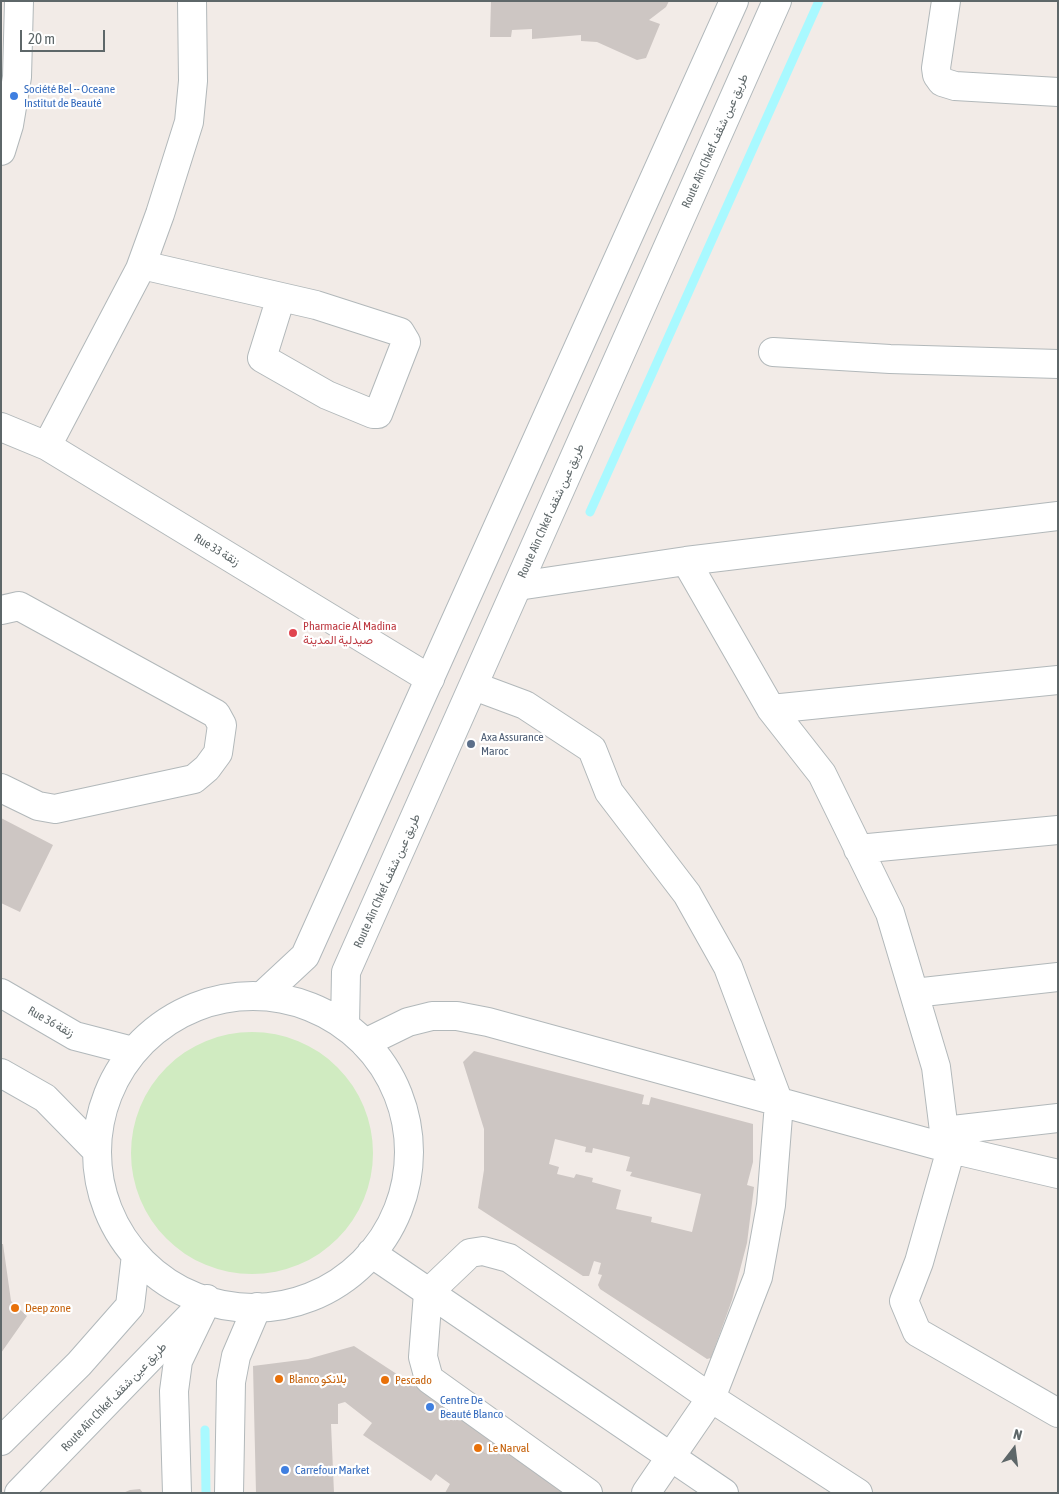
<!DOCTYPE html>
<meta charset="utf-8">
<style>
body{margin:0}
#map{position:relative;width:1059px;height:1494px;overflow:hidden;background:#f2ebe7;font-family:"Asap Condensed",sans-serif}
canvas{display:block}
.frame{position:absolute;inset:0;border:2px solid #5e6769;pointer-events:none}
.north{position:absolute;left:989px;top:1424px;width:50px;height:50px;-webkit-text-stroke:4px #fff;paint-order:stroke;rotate:15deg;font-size:14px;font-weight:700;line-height:20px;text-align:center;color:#5e6769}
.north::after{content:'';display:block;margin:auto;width:18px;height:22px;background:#5e6769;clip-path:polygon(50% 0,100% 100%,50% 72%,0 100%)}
.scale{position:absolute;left:20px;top:30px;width:85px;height:22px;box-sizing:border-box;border:2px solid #5e6769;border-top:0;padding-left:6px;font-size:15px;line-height:18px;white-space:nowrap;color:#5e6769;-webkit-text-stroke:4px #fff;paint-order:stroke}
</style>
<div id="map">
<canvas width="1059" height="1494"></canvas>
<div class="frame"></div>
<div class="north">N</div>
<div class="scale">20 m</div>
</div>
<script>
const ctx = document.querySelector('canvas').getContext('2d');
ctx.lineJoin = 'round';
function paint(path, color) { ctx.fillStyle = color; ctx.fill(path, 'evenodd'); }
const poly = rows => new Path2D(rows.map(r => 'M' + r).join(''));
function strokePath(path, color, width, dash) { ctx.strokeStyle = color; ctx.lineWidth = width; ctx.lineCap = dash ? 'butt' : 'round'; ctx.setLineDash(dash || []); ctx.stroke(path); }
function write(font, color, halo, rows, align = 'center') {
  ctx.font = font + ' "Asap Condensed",Vazirmatn,sans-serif'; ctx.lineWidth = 4.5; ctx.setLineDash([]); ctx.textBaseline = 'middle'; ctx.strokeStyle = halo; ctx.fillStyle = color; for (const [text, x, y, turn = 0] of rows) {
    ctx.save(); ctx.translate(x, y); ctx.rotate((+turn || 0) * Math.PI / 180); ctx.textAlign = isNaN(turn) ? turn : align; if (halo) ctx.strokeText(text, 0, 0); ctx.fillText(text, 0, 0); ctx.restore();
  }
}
paint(poly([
 '131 1153a121 121 0 1 1 242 0a121 121 0 1 1-242 0Z'
]), '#d0ebc1');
strokePath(poly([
 [590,512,819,1],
 [205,1430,206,1493]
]), '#a9f9ff', 9);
paint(poly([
 [491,1,669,1,666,7,649,20,660,24,646,58,637,60,597,42,581,41,581,35,532,39,532,29,512,30,511,37,490,37],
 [1,818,53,845,20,912,1,903],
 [474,1051,644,1095,642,1104,649,1105,651,1097,753,1124,753,1162,747,1185,754,1187,747,1243,732,1300,711,1358,707,1359,600,1289,598,1285,602,1275,598,1274,601,1263,594,1261,589,1276,583,1276,478,1208,484,1170,484,1129,463,1062],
 [555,1139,586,1147,585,1152,592,1153,593,1148,630,1157,626,1171,632,1172,630,1176,701,1194,692,1232,651,1222,652,1217,616,1209,621,1190,592,1182,593,1178,576,1174,574,1178,557,1174,559,1167,549,1164],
 [1,1244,3,1244,11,1301,27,1316,1,1353],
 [354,1346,578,1493,445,1493,450,1484,436,1474,431,1481,363,1435,372,1423,345,1402,338,1404,338,1424,331,1424,334,1493,256,1493,253,1366,308,1359],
 [140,1489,143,1493,123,1493,130,1490]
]), '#cdc6c3');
const street = poly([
 [946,1,936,68,937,75,942,82,955,86,1058,92],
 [1,151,9,125,17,77,19,1],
 [142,265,316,305,400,332,406,342,378,414,373,414,327,395,262,358,281,297],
 [773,352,890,359,1058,364],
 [1,427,47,446,430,679],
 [47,446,140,269,160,214,189,122,193,81,192,1],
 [686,561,771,709,822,774,890,913,936,1067,944,1131,951,1149,919,1262,904,1301,917,1332,1058,1413],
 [518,586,686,561,1058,516],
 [1,610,19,606,216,714,222,725,218,753,207,768,194,779,55,809,38,806,1,788],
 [474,686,525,705,592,749,609,792,687,894,728,967,779,1103,771,1205,758,1277,711,1398,646,1493],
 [771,709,1058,680],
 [858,849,1058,830],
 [914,993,1058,977],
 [365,1043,408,1022,432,1016,457,1016,488,1022,951,1149,1058,1174],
 [944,1131,1058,1118],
 [177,1493,174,1391,178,1361,206,1303],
 [229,1493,231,1382,236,1356,257,1307],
 [588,1493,429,1379,423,1357,428,1293,470,1253,483,1251,509,1258,711,1398,858,1493]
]);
const secondary = poly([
 [1,993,75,1036,133,1051],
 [262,996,305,956,734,1],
 '97 1152a156 156 0 1 1 312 0a156 156 0 1 1-312 0Z',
 [345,1026,346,972,777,1],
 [1,1073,45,1098,96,1150],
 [371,1253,724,1493],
 [1,1441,79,1364,130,1306,136,1255],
 [19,1493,207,1299]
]);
strokePath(street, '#b2b8ba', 30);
strokePath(secondary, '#b1b8bb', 30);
strokePath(street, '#fff', 28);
strokePath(secondary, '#fff', 28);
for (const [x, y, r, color] of [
 [14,96,5,"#3f7fe0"],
 [293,633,5,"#e0444e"],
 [471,744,5,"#5c6f8a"],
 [15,1308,5,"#e8710a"],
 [279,1379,5,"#e8710a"],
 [385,1380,5,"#e8710a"],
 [430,1407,5,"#3f7fe0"],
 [478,1448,5,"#e8710a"],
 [285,1470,5,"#3f7fe0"]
]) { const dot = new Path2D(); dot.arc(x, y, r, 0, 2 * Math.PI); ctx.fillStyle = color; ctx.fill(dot); strokePath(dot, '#fff', 2); }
write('12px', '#366cbe', '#fff', [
 ["Société Bel -- Oceane",24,89],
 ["Institut de Beauté",24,103],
 ["Centre De",440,1400],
 ["Beauté Blanco",440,1414],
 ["Carrefour Market",295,1470]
], 'left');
write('12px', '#5e6769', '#fff', [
 ["Route Aïn Chkef طريق عين شقف",715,141,-66],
 ["Route Aïn Chkef طريق عين شقف",551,511,-66],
 ["Rue 33 زنقة",217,550,31],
 ["Route Aïn Chkef طريق عين شقف",387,881,-66],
 ["Rue 36 زنقة",51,1022,29],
 ["Route Aïn Chkef طريق عين شقف",114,1397,-46]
]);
write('12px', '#be3a42', '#fff', [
 ["Pharmacie Al Madina",303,626],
 ["صيدلية المدينة",303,640]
], 'left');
write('12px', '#4e5e75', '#fff', [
 ["Axa Assurance",481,737],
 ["Maroc",481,751]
], 'left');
write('12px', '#c56008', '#fff', [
 ["Deep zone",25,1308],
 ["Blanco بلانكو",289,1379],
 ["Pescado",395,1380],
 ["Le Narval",488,1448]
], 'left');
</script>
